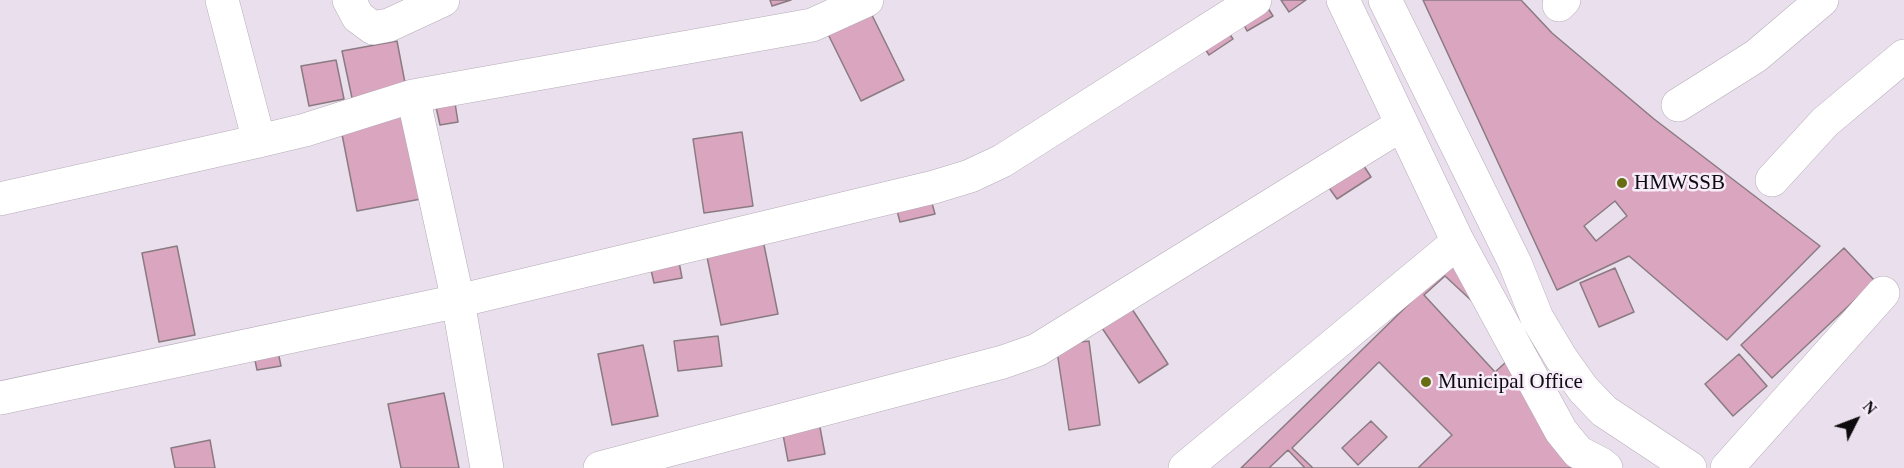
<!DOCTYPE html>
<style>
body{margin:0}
#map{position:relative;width:1904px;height:468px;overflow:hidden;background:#eae0ed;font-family:"Times New Roman",serif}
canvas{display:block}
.north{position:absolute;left:1826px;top:390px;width:60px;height:60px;-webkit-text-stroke:4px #f7edfa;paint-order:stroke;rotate:48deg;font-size:16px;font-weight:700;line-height:24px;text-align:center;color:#0e0b0f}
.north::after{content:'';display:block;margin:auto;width:21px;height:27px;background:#0e0b0f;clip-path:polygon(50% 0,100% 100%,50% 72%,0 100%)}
</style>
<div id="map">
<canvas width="1904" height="468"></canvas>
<div class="north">N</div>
</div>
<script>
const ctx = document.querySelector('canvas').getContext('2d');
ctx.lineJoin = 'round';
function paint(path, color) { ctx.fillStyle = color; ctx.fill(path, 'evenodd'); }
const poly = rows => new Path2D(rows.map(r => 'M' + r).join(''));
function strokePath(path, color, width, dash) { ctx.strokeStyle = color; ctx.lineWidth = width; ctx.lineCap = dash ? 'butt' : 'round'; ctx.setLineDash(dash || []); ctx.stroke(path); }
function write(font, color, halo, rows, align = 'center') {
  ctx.font = font + ' "Times New Roman",serif'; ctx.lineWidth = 5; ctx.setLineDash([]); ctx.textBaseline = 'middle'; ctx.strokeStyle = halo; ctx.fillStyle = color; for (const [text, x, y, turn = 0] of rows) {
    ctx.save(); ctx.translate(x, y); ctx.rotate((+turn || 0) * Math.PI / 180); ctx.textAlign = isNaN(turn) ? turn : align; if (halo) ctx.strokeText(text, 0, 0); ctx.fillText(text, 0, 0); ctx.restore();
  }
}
const building = poly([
 [770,0,791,0,772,6,770,0],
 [1281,0,1306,0,1289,12,1281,0],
 [1423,0,1521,0,1552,33,1654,119,1820,246,1727,340,1629,256,1557,290,1423,0],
 [866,3,904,80,861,101,823,24,866,3],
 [1266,5,1273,16,1247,31,1241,19,1266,5],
 [1225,27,1233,39,1209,55,1202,44,1225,27],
 [397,41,406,88,352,98,342,51,397,41],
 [336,60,344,99,309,106,301,66,336,60],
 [455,103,458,122,440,125,436,107,455,103],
 [403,112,421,199,357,211,340,124,403,112],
 [742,132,753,206,704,213,693,139,742,132],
 [1362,163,1371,177,1337,199,1327,185,1362,163],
 [930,196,935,214,900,222,895,203,930,196],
 [1615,201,1627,216,1596,241,1584,226,1615,201],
 [763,240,778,314,721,325,706,252,763,240],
 [177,246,195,335,159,342,142,253,177,246],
 [1844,248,1875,281,1772,378,1741,345,1844,248],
 [678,256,682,278,654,283,649,261,678,256],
 [1455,259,1573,468,1241,468,1455,259],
 [1615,268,1634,312,1599,327,1580,283,1615,268],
 [1445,276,1488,316,1516,353,1495,372,1424,295,1445,276],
 [1132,309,1168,364,1139,383,1102,328,1132,309],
 [718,336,722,366,678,371,674,341,718,336],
 [1089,341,1100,425,1069,430,1056,345,1089,341],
 [276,342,281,366,257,370,252,346,276,342],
 [643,345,658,416,612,425,598,354,643,345],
 [1739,354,1767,386,1733,416,1705,384,1739,354],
 [1379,362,1452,435,1418,468,1313,468,1292,448,1379,362],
 [1371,421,1387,437,1358,465,1342,448,1371,421],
 [444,393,459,468,401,468,388,404,444,393],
 [818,417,825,454,788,461,781,424,818,417],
 [210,440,215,468,175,468,171,448,210,440],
 [1288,450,1305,468,1269,468,1288,450]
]);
paint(building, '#daa5be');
strokePath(building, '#8a7b82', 1.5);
const minor = poly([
 [222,0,259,141],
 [349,0,358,17,373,28,389,25,443,0],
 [1343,0,1458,242,1561,431,1578,452,1601,464,1606,468],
 [1385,0,1515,263,1537,318,1561,358,1583,389,1604,411,1690,468],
 [1559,5,1564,0],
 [413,96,458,301,487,468],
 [1678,105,1756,56,1822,0],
 [1772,180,1825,122,1904,56],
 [0,199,259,141,305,130,413,96,812,25,867,0],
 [0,398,458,301,934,187,970,176,1002,161,1255,0],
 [600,468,1003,362,1037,350,1401,125],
 [1185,468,1458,242],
 [1727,468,1883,293]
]);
strokePath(minor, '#b5abb8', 34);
strokePath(minor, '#fff', 33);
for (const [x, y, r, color] of [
 [1622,183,6,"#676d12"],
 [1426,382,6,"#676d12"]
]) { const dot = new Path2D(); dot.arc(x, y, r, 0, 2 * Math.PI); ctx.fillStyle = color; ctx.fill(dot); strokePath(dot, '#f7edfa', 2); }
write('21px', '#0e0b0f', '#f7edfa', [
 ["HMWSSB",1634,183],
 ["Municipal Office",1438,382]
], 'left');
</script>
